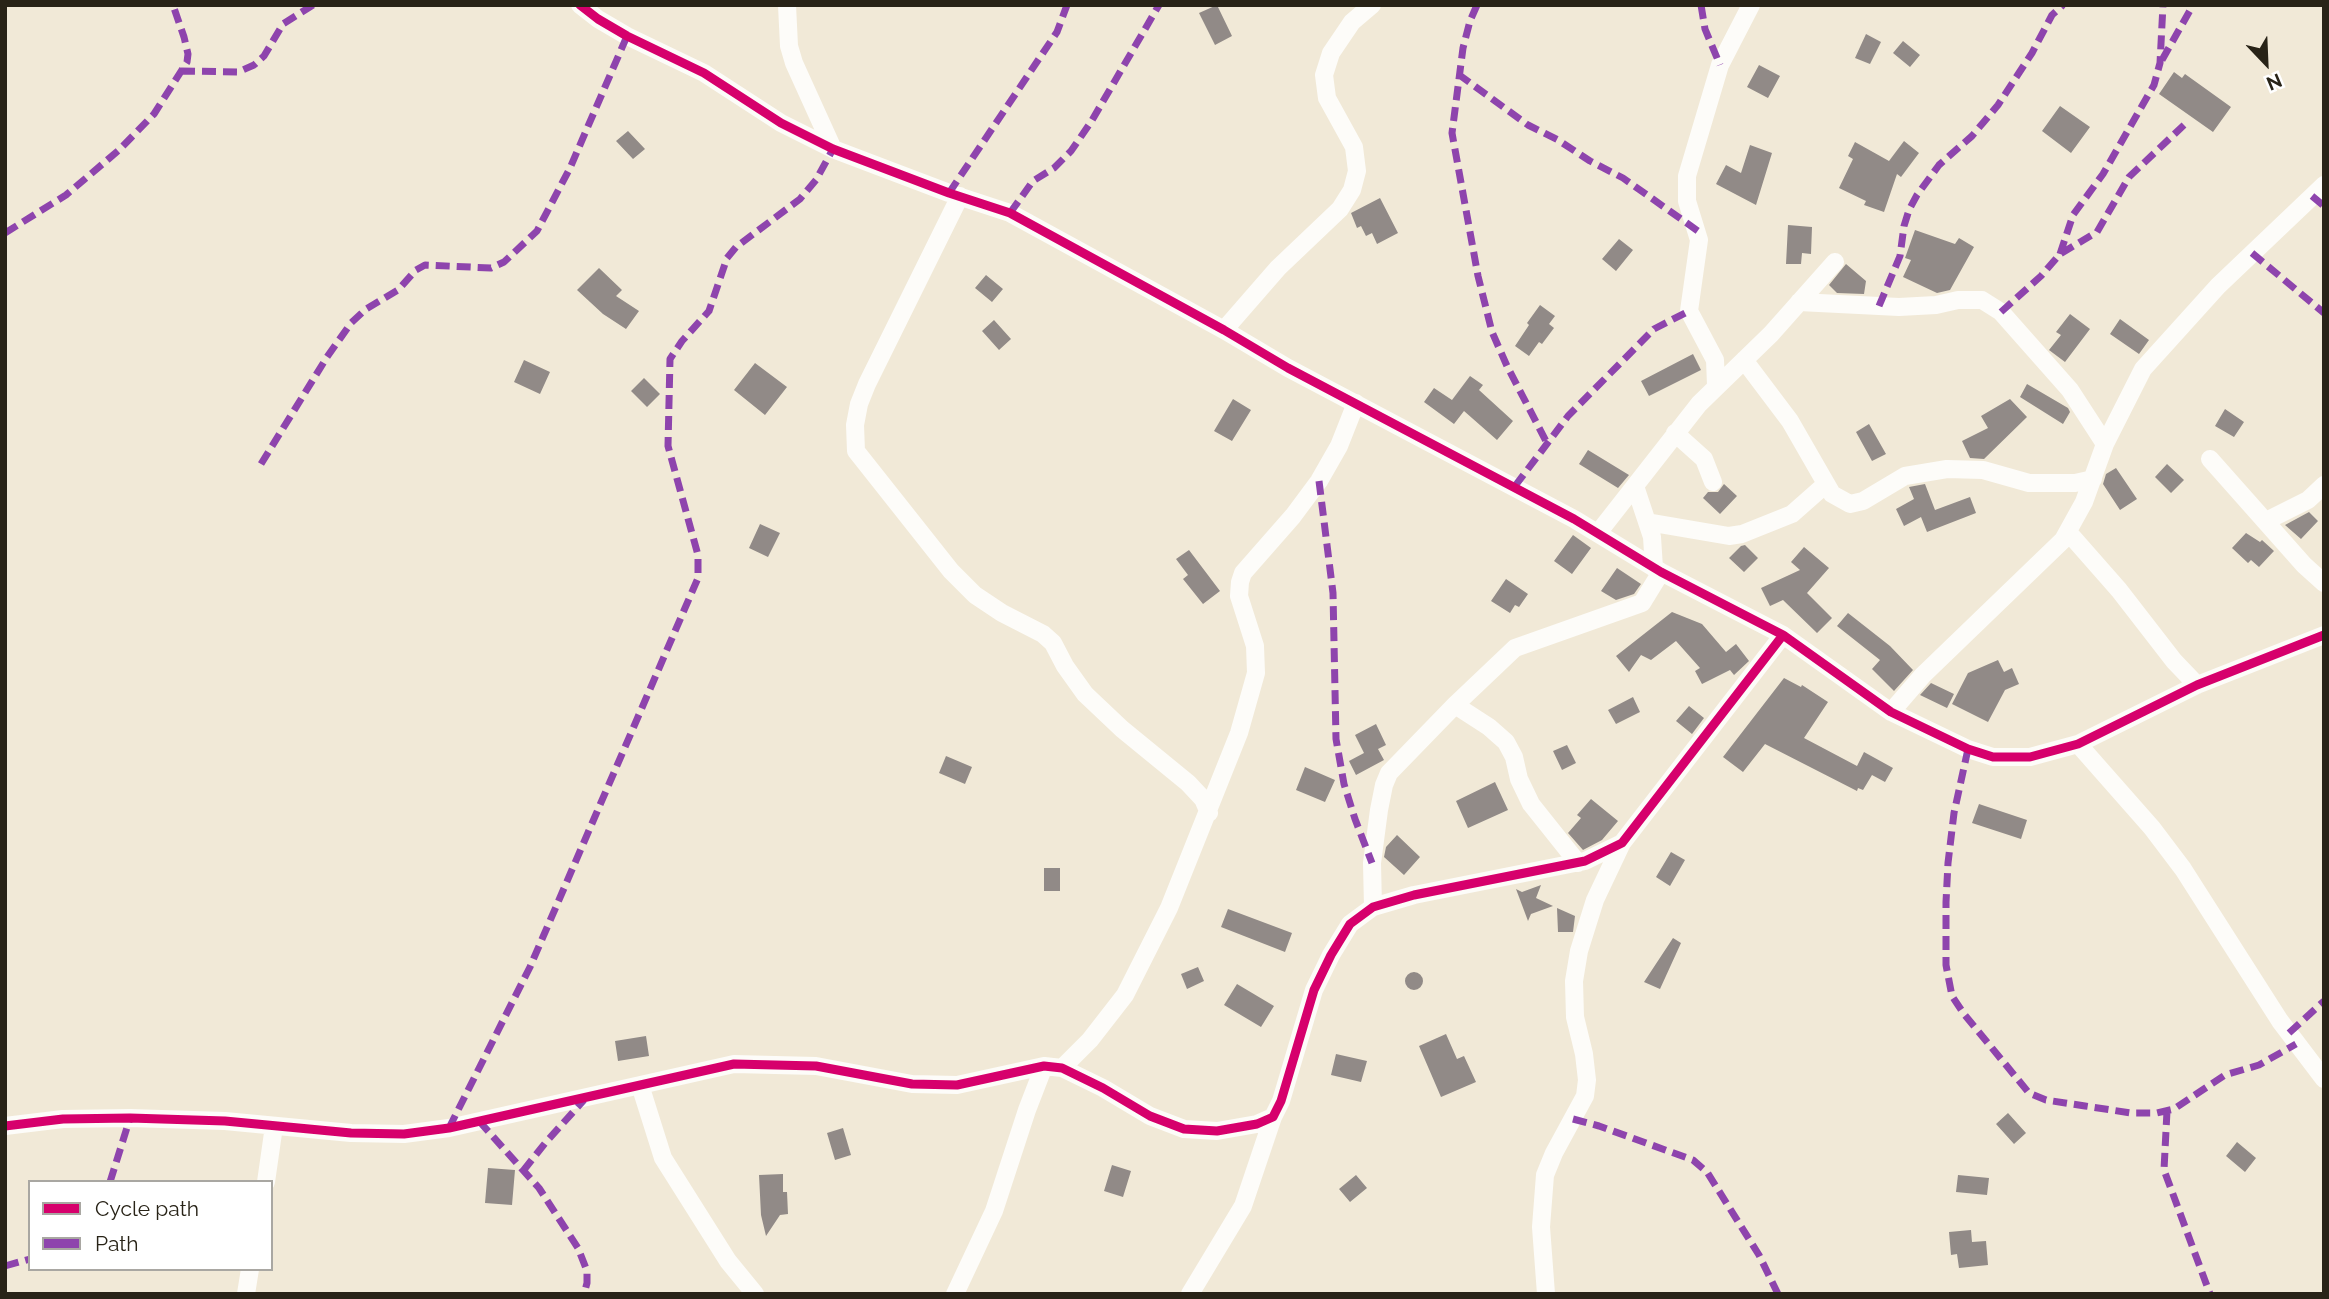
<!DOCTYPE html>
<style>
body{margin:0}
#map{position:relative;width:2329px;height:1299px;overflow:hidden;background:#f1e9d7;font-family:Raleway,sans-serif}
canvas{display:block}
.frame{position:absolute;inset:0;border:7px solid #282317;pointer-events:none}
.legend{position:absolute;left:28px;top:1180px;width:245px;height:91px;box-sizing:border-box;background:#fff;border:2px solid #a9a7a2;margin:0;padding:9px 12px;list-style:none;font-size:21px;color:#282317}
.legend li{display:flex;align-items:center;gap:14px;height:35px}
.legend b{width:35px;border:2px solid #a9a7a2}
.north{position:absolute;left:2231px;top:28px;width:70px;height:70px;-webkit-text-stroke:5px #fff;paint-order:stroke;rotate:157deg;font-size:19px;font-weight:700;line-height:28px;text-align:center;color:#282317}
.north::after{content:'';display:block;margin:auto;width:24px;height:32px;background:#282317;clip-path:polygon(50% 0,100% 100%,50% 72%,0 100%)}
</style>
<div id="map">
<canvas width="2329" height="1299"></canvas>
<div class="frame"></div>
<ul class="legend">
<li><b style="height:9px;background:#d6006c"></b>Cycle path</li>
<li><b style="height:9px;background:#8e44ad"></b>Path</li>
</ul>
<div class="north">N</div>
</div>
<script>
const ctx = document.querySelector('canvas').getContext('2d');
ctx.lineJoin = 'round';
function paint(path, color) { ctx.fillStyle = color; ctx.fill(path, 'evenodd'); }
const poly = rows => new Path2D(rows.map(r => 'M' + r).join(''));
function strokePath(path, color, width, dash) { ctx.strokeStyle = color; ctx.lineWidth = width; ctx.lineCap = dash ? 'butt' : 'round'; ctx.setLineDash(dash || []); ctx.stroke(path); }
paint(poly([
 [1217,5,1232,36,1215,45,1199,13],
 [1866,34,1881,42,1870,64,1855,58],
 [1903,41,1920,55,1910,67,1893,53],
 [1759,65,1780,76,1768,98,1747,87],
 [2174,72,2182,78,2185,74,2231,107,2213,132,2159,94],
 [2060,106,2090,127,2071,153,2042,131],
 [628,131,645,149,633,159,616,141],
 [1904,141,1919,153,1901,177,1897,174,1884,212,1864,205,1866,201,1839,188,1853,159,1848,156,1855,142,1889,161],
 [1750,145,1772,153,1756,205,1716,184,1726,165,1741,173],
 [1380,198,1398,233,1377,244,1372,233,1366,236,1361,226,1357,228,1351,213],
 [1788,225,1812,227,1811,254,1802,253,1801,264,1786,264],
 [1915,230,1955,244,1959,238,1974,247,1950,290,1937,293,1903,277,1911,260,1905,258],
 [1619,239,1633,250,1616,271,1602,259],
 [1846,264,1866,281,1864,294,1837,293,1829,285],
 [599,268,622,290,616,296,639,311,626,329,603,314,577,290],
 [986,275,1003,289,992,302,975,288],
 [1540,305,1555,316,1549,324,1554,328,1542,344,1539,342,1529,356,1515,346,1529,325,1527,323],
 [2070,314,2090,329,2065,362,2049,350,2061,335,2056,332],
 [2120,319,2149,340,2139,354,2110,334],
 [994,320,1011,339,999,350,982,331],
 [1693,354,1701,370,1649,396,1641,381],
 [524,360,550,372,540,394,514,382],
 [755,363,787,387,765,415,734,390],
 [1470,376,1483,385,1479,390,1513,421,1497,440,1464,411,1454,424,1424,402,1434,388,1452,400],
 [644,378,660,394,647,407,631,391],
 [2027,384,2068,408,2070,412,2063,424,2020,397],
 [1233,399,1251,410,1232,441,1214,431],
 [2010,399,2027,417,1984,459,1970,458,1962,441,1988,428,1981,416],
 [2225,409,2244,422,2234,437,2215,426],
 [1869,424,1886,454,1872,461,1856,432],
 [1588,450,1629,475,1618,488,1579,464],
 [2167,464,2184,480,2171,493,2155,477],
 [2116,468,2137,499,2120,510,2103,484,2106,474],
 [1724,484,1737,496,1720,514,1703,498,1708,492,1718,492],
 [1925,484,1935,510,1970,497,1976,513,1927,532,1921,517,1904,526,1896,509,1914,499,1909,487],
 [2309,512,2318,521,2301,539,2285,525],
 [760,524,780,533,768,557,749,548],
 [2246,533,2260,542,2262,540,2274,551,2259,567,2251,560,2248,563,2232,548],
 [1573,535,1591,548,1572,574,1554,561],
 [1745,545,1758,558,1744,572,1729,558,1741,546],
 [1804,547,1829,568,1807,593,1832,618,1817,633,1783,600,1770,606,1761,588,1800,570,1791,562],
 [1189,550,1220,591,1203,604,1183,579,1188,575,1176,559],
 [1617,568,1641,584,1634,594,1616,600,1601,591],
 [1506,579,1528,594,1519,607,1515,605,1510,613,1491,601],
 [1672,612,1702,624,1726,652,1736,644,1749,661,1734,675,1730,670,1702,684,1695,671,1700,668,1676,641,1651,660,1641,655,1629,672,1616,656],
 [1848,613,1890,646,1913,670,1894,691,1872,669,1880,660,1837,626],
 [1998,660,2004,672,2012,668,2019,684,2005,690,1988,722,1952,704,1968,673],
 [1784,678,1801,687,1802,685,1828,702,1804,738,1857,766,1864,752,1893,768,1885,782,1872,775,1863,790,1858,788,1857,791,1765,744,1743,772,1723,757],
 [1931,683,1954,694,1947,708,1920,695],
 [1633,697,1640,712,1616,724,1608,710],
 [1689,706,1704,718,1692,734,1676,721],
 [1376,724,1386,745,1378,749,1384,760,1356,775,1349,761,1364,753,1355,735],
 [1567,745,1576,763,1562,770,1553,751],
 [946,756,972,767,965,784,939,773],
 [1305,767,1335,780,1325,802,1296,790],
 [1495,782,1508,810,1468,828,1456,801],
 [1591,799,1618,821,1602,840,1583,850,1568,833,1581,818,1577,815],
 [1979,804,2027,820,2021,839,1972,823],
 [1397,835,1420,857,1404,875,1384,857,1386,847],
 [1671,852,1685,860,1670,886,1656,877],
 [1044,868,1060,868,1060,891,1044,891],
 [1541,885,1536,898,1553,906,1531,914,1528,921,1516,889,1522,892],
 [1557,908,1575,916,1573,932,1558,932],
 [1228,909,1292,933,1285,952,1221,927],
 [1673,938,1681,943,1660,989,1644,982],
 [1198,967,1204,981,1187,989,1181,974],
 '1405 981a9 9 0 1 1 18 0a9 9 0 1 1-18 0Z',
 [1237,984,1274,1006,1261,1027,1224,1005],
 [1446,1034,1457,1059,1464,1056,1476,1082,1441,1097,1419,1046],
 [646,1036,649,1056,618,1061,615,1041],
 [1336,1054,1367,1061,1361,1082,1331,1075],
 [2008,1113,2026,1133,2014,1144,1996,1124],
 [843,1128,851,1155,835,1160,827,1133],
 [2237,1142,2256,1158,2245,1172,2226,1156],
 [1112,1165,1131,1171,1123,1197,1104,1191],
 [488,1168,515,1170,512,1205,485,1203],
 [783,1174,783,1192,787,1192,788,1214,780,1215,766,1236,761,1215,759,1175],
 [1356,1175,1367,1188,1350,1202,1339,1189],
 [1958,1175,1989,1178,1987,1195,1956,1192],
 [1971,1230,1972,1242,1986,1241,1988,1265,1959,1268,1957,1254,1951,1255,1949,1232]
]), '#918a87');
strokePath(poly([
 [580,5,598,19,627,36,704,73,781,123,833,149,949,193,1010,213,1224,330,1288,368,1574,519,1661,572,1783,635,1891,712,1968,749,1993,757,2030,757,2078,744,2197,685,2324,635],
 [787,5,789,46,794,63,833,149],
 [960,196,867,384,859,404,855,425,856,451,951,571,975,595,1002,613,1043,634,1053,643,1065,666,1085,694,1122,729,1188,783,1203,799,1209,813],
 [1799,302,1899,307,1936,305,1958,300,1982,300,2001,312,2070,390,2105,444],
 [1224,330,1278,268,1340,209,1352,190,1357,171,1354,147,1327,98,1324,75,1331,53,1352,22,1372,5],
 [1744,360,1790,421,1832,494,1850,504,1863,501,1905,476,1947,469,1983,470,2029,483,2075,483,2093,479],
 [1716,385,1715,360,1689,311,1699,240,1687,201,1687,176,1720,65,1751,5],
 [1675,433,1704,459,1713,482],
 [2210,459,2304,565,2324,583],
 [1635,486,1652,537,1654,568],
 [2266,521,2308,500,2324,485],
 [1647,522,1729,536,1742,534,1792,514,1826,484],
 [2068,532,2119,590,2174,661,2197,685],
 [1598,533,1699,404,1771,334,1835,262],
 [1455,705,1489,727,1506,742,1514,757,1519,779,1531,804,1578,863],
 [1891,712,1923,675,2063,540,2084,502,2105,444,2143,369,2218,286,2324,185],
 [2078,744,2152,828,2183,869,2280,1021,2324,1079],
 [1373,907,1372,863,1379,810,1384,785,1389,773,1455,705,1515,648,1642,603,1661,572],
 [1062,1068,1090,1040,1125,995,1169,908,1239,733,1256,673,1255,646,1239,596,1240,582,1243,573,1293,516,1319,481,1339,446,1356,403],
 [640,1085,663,1158,728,1261,755,1294],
 [5,1126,63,1119,130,1118,225,1121,351,1133,404,1134,449,1128,734,1064,816,1066,912,1084,957,1085,1044,1066,1062,1068,1103,1088,1150,1116,1184,1129,1217,1131,1257,1124,1273,1117,1281,1101,1314,990,1331,955,1350,924,1373,907,1414,895,1585,861,1622,843,1783,635],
 [266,1182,274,1126],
 [246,1294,250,1269],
 [955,1294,994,1211,1027,1110,1044,1066],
 [1190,1294,1243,1206,1273,1117],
 [1546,1294,1541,1227,1545,1175,1554,1153,1585,1096,1587,1080,1584,1054,1575,1017,1574,981,1579,951,1595,900,1622,843]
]), '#fdfcf9', 18);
strokePath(poly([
 [1477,5,1470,21,1463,48,1452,133,1478,276,1492,332,1507,366,1547,443],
 [1701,5,1705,29,1720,65],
 [2162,60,2193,5],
 [181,71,238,72,254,65,264,56,283,24,313,5],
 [1458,74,1528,125,1558,140,1590,161,1623,178,1698,231],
 [949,193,1057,32,1067,5],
 [2312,196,2324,206],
 [1010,213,1033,181,1054,168,1071,151,1091,122,1159,5],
 [5,233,66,195,119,150,154,114,187,62,188,54,184,37,173,5],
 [2252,253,2324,313],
 [2060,254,2073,215,2103,174,2154,85,2160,63,2163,5],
 [1879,306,1900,256,1904,226,1909,210,1917,195,1939,165,1972,136,1998,105,2032,53,2052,15,2063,5],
 [2001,312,2041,276,2060,254,2097,232,2129,177,2184,125],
 [261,464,327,357,351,323,366,309,398,290,416,270,425,265,491,268,504,262,537,231,570,168,627,36],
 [1319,481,1333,593,1336,739,1344,784,1355,819,1372,863],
 [1515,486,1568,416,1654,329,1689,311],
 [1968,749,1954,813,1948,863,1946,902,1946,965,1952,996,1964,1014,2029,1093,2046,1100,2085,1106,2131,1113,2157,1113,2174,1109,2225,1075,2259,1065,2296,1044],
 [2289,1033,2324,1001],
 [2167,1111,2164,1170,2210,1294],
 [1573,1119,1599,1126,1693,1160,1707,1172,1759,1255,1778,1294],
 [479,1121,539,1188,578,1248,587,1271,587,1283,584,1294],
 [449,1128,530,967,698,578,698,555,668,446,670,359,682,341,709,311,727,258,736,247,800,199,816,180,833,149],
 [523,1171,546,1142,584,1100],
 [110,1182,130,1118],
 [5,1266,30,1259]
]), '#8e44ad', 7, [14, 7]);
strokePath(poly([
 [580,5,598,19,627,36,704,73,781,123,833,149,949,193,1010,213,1224,330,1288,368,1574,519,1661,572,1783,635,1891,712,1968,749,1993,757,2030,757,2078,744,2197,685,2324,635],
 [5,1126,63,1119,130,1118,225,1121,351,1133,404,1134,449,1128,734,1064,816,1066,912,1084,957,1085,1044,1066,1062,1068,1103,1088,1150,1116,1184,1129,1217,1131,1257,1124,1273,1117,1281,1101,1314,990,1331,955,1350,924,1373,907,1414,895,1585,861,1622,843,1783,635]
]), '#d6006c', 9);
</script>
